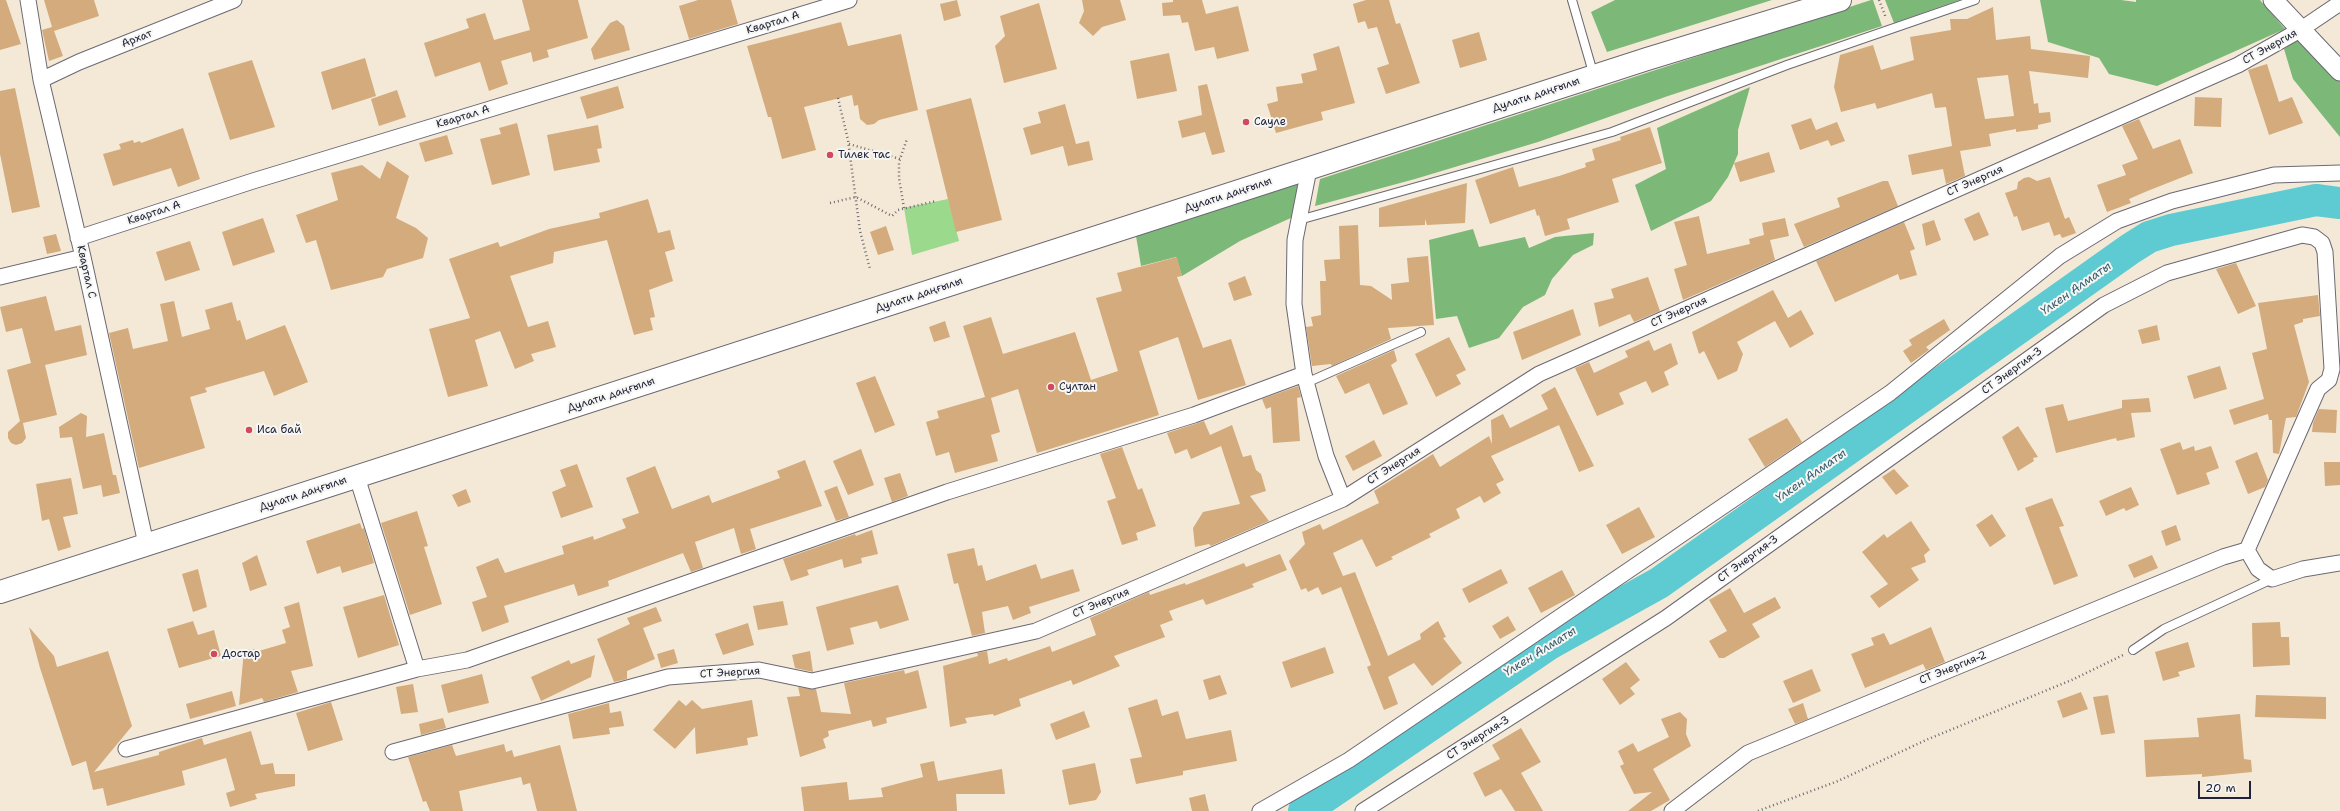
<!DOCTYPE html>
<meta charset="utf-8">
<style>
body{margin:0}
#map{position:relative;width:2340px;height:811px;overflow:hidden;background:#f4e9d7;font-family:"Shantell Sans",sans-serif}
canvas{display:block}
.scale{position:absolute;left:2198px;top:781px;width:53px;height:18px;box-sizing:border-box;border:2px solid #22223b;border-top:0;padding-left:5px;font-size:12px;line-height:14px;white-space:nowrap;color:#22223b;-webkit-text-stroke:3px #f6f6f2;paint-order:stroke}
</style>
<div id="map">
<canvas width="2340" height="811"></canvas>
<div class="scale">20 m</div>
</div>
<script>
const ctx = document.querySelector('canvas').getContext('2d');
ctx.lineJoin = 'round';
function paint(path, color) { ctx.fillStyle = color; ctx.fill(path, 'evenodd'); }
const poly = rows => new Path2D(rows.map(r => 'M' + r).join(''));
function strokePath(path, color, width, dash) { ctx.strokeStyle = color; ctx.lineWidth = width; ctx.lineCap = dash ? 'butt' : 'round'; ctx.setLineDash(dash || []); ctx.stroke(path); }
function write(font, color, halo, rows, align = 'center') {
  ctx.font = font + ' "Shantell Sans",sans-serif'; ctx.lineWidth = 4; ctx.setLineDash([]); ctx.textBaseline = 'middle'; ctx.strokeStyle = halo; ctx.fillStyle = color; for (const [text, x, y, turn = 0] of rows) {
    ctx.save(); ctx.translate(x, y); ctx.rotate((+turn || 0) * Math.PI / 180); ctx.textAlign = isNaN(turn) ? turn : align; if (halo) ctx.strokeText(text, 0, 0); ctx.fillText(text, 0, 0); ctx.restore();
  }
}
paint(poly([
 [948,199,959,241,912,255,904,208]
]), '#9bd98d');
paint(poly([
 [1615,0,1772,0,1607,52,1591,12],
 [1871,0,1873,0,1882,26,1668,96,1538,142,1415,179,1315,206,1320,179],
 [1885,0,1960,0,1894,23],
 [2040,0,2121,0,2136,2,2136,0,2260,0,2285,29,2157,86,2109,74,2099,58,2048,42],
 [2300,38,2340,79,2340,137,2293,79,2284,49],
 [1750,87,1738,130,1738,154,1728,177,1711,201,1651,231,1635,185,1666,169,1657,128],
 [1298,181,1293,217,1240,241,1182,276,1176,257,1141,266,1135,230],
 [1473,229,1479,247,1525,237,1529,248,1555,237,1594,233,1593,245,1573,255,1552,279,1545,295,1523,307,1499,338,1469,348,1457,316,1436,319,1429,240]
]), '#7cb978');
strokePath(poly([
 [1304,811,1549,644,1659,583,2130,249,2149,237,2171,230,2316,200,2340,203]
]), '#5dcbd1', 32);
paint(poly([
 [0,0,6,0,21,44,0,50],
 [44,0,94,0,99,16,54,31,63,56,49,61,42,30,52,27],
 [522,0,578,0,588,38,547,50,549,57,533,62,531,52,501,61,508,84,489,91,480,62,435,77,424,43,469,28,466,19,485,13,494,40,530,30],
 [698,0,731,0,738,24,689,39,679,6],
 [957,0,961,16,944,21,940,4],
 [1082,0,1120,0,1126,20,1102,27,1093,36,1079,23,1084,11],
 [1173,0,1202,0,1206,14,1238,6,1249,51,1217,59,1214,47,1195,51,1188,22,1182,23,1180,15,1163,16,1162,3,1173,2],
 [1366,0,1389,0,1396,24,1400,23,1420,83,1386,94,1377,68,1389,64,1377,27,1368,29,1365,21,1358,23,1353,4],
 [1039,3,1057,69,1004,83,995,46,1005,36,1000,16],
 [1993,7,1996,40,2030,36,2031,49,2090,56,2088,78,2029,71,2034,104,2038,103,2039,113,2050,112,2051,122,2038,125,2038,129,2016,132,2016,129,1989,134,1991,146,1960,151,1965,176,1946,184,1943,169,1912,175,1908,155,1952,146,1946,107,1935,108,1932,93,1877,109,1875,103,1841,112,1834,87,1840,55,1873,45,1881,70,1914,60,1910,37,1951,30,1950,19,1967,19],
 [2008,75,2014,116,1985,119,1977,78],
 [617,20,624,26,630,50,594,60,591,49,610,23],
 [841,22,848,46,901,34,918,110,879,120,874,124,867,125,860,119,858,105,854,106,852,95,804,107,816,150,782,159,771,117,768,117,747,46],
 [1479,32,1487,60,1460,68,1452,40],
 [1339,46,1355,103,1321,112,1323,120,1276,133,1267,104,1278,101,1276,87,1303,83,1301,74,1317,70,1313,54],
 [1169,53,1177,91,1137,99,1130,61],
 [365,58,376,96,332,110,321,72],
 [252,60,275,127,230,140,208,73],
 [2267,64,2279,102,2292,97,2303,123,2269,135,2248,70],
 [1207,84,1225,152,1212,155,1205,132,1182,138,1178,121,1202,115,1198,86],
 [618,86,624,108,587,119,580,97],
 [15,88,40,207,12,213,0,154,0,91],
 [397,90,406,117,379,126,371,99],
 [2195,97,2222,98,2221,127,2194,126],
 [971,98,1002,220,956,232,926,110],
 [1065,104,1076,144,1089,141,1093,160,1068,166,1063,146,1031,155,1023,128,1041,123,1038,112],
 [1811,118,1816,130,1837,122,1845,141,1831,146,1828,140,1800,150,1791,125],
 [2139,119,2153,149,2180,139,2193,173,2145,192,2129,199,2131,203,2107,212,2097,185,2126,175,2122,165,2138,159,2122,126],
 [517,123,530,175,492,185,480,139,501,134,499,128],
 [598,125,602,148,597,149,600,162,554,171,547,135],
 [1650,127,1662,163,1612,179,1619,202,1567,219,1570,229,1545,236,1539,215,1537,216,1535,209,1490,224,1475,180,1513,167,1519,187,1559,176,1586,167,1585,163,1595,160,1592,149,1621,140,1620,137],
 [183,128,200,179,178,187,171,168,113,186,103,154,121,149,119,144,133,140,134,143,140,141,141,143],
 [447,135,453,154,425,162,419,143],
 [1769,152,1775,172,1740,182,1734,163],
 [387,161,409,176,396,218,416,228,428,238,423,258,387,269,383,277,331,290,316,240,306,243,296,215,338,200,331,173,362,165,380,179],
 [2029,177,2037,181,2050,177,2065,219,2069,217,2076,233,2062,238,2060,234,2054,236,2049,222,2022,231,2017,216,2014,217,2005,193,2017,189,2018,182,2024,178],
 [1883,181,1888,181,1898,206,1804,247,1794,224,1840,207,1837,198],
 [1467,183,1465,223,1427,225,1425,219,1425,225,1379,227,1379,208],
 [648,199,658,233,670,230,675,249,665,252,673,281,649,290,655,317,650,318,653,330,634,335,607,240,554,252,553,263,510,276,528,327,548,321,556,347,531,354,534,361,515,369,500,331,475,340,488,386,448,397,429,329,470,318,449,259,498,242,500,247,549,229,600,218,599,213],
 [1979,212,1989,235,1974,241,1964,219],
 [1699,216,1707,254,1750,244,1749,239,1764,235,1762,223,1785,218,1789,236,1770,240,1775,260,1683,300,1674,269,1687,265,1674,222],
 [263,218,275,252,233,266,222,232],
 [1934,220,1941,240,1926,246,1922,224],
 [1904,222,1915,249,1910,251,1917,275,1900,280,1898,274,1835,302,1816,261],
 [1358,225,1360,285,1371,286,1392,300,1391,284,1409,282,1407,258,1428,256,1434,325,1388,328,1391,339,1332,366,1331,364,1312,366,1306,327,1313,326,1311,317,1321,315,1320,281,1326,281,1324,260,1340,259,1339,226],
 [886,226,894,250,878,255,870,232],
 [56,234,61,251,47,254,43,237],
 [190,241,200,270,165,281,156,252],
 [1177,257,1182,276,1177,277,1203,348,1231,339,1246,385,1198,400,1178,337,1139,351,1159,415,1037,453,1018,389,991,398,1000,432,991,435,998,461,955,473,949,452,936,456,926,422,939,418,937,411,985,397,963,326,991,317,1003,354,1075,332,1091,380,1118,371,1096,298,1122,291,1117,273],
 [2236,263,2256,306,2238,314,2216,269],
 [1245,276,1252,295,1234,301,1228,283],
 [1648,277,1660,311,1634,322,1630,314,1599,327,1594,303,1614,298,1611,289],
 [1773,290,1788,318,1801,310,1814,334,1790,348,1775,321,1737,342,1743,354,1737,371,1718,380,1704,351,1699,354,1692,332],
 [2318,295,2320,316,2303,319,2303,322,2294,325,2309,382,2296,417,2286,418,2279,454,2273,453,2272,420,2269,420,2268,414,2234,425,2229,410,2264,399,2252,353,2267,349,2258,303],
 [46,296,55,331,81,325,87,355,45,365,57,415,23,423,26,438,22,443,16,445,11,443,8,438,8,432,20,421,7,370,31,363,22,328,6,332,0,307],
 [174,301,182,337,210,329,205,310,232,302,237,321,240,320,246,340,285,325,308,382,274,396,264,371,205,388,207,392,190,397,205,448,139,468,109,333,128,328,133,349,168,341,160,304],
 [1573,309,1581,335,1522,360,1513,332],
 [1944,319,1950,330,1926,347,1929,350,1911,363,1903,351,1912,345,1909,340],
 [945,321,950,337,934,342,929,327],
 [2157,325,2160,340,2142,344,2138,330],
 [1449,337,1466,370,1456,375,1461,384,1436,397,1415,354],
 [1649,340,1654,351,1671,343,1678,364,1664,372,1669,385,1652,393,1646,381,1619,393,1624,404,1597,416,1575,368,1589,362,1594,373,1628,357,1625,351],
 [1394,350,1397,361,1391,365,1408,404,1383,415,1369,383,1345,394,1336,376],
 [2220,366,2227,389,2194,399,2187,376],
 [875,376,895,425,875,433,856,383],
 [1298,386,1301,397,1297,398,1300,441,1273,443,1271,407,1266,409,1262,399],
 [1555,387,1594,466,1579,472,1559,425,1491,456,1504,480,1496,484,1501,493,1484,503,1480,496,1456,509,1460,518,1429,534,1431,537,1391,557,1393,559,1376,567,1362,539,1333,553,1343,576,1355,572,1388,656,1421,639,1420,634,1438,621,1446,637,1443,638,1462,663,1432,686,1414,663,1388,677,1398,704,1384,710,1367,667,1371,665,1341,587,1322,595,1318,587,1308,592,1306,588,1301,590,1289,561,1305,544,1302,532,1320,524,1323,530,1379,503,1374,491,1433,454,1440,467,1489,436,1492,444,1491,420,1503,414,1510,428,1548,409,1541,395],
 [2149,398,2151,412,2131,413,2135,437,2117,441,2116,438,2056,453,2045,408,2063,404,2068,421,2122,408,2122,400],
 [2319,409,2337,410,2336,433,2312,432,2313,423],
 [81,413,87,416,86,437,104,433,113,475,116,475,120,493,103,497,101,485,83,489,72,437,60,438,59,427],
 [1787,418,1802,442,1765,467,1748,439],
 [1204,421,1210,435,1232,425,1243,457,1251,455,1256,470,1261,474,1266,491,1250,496,1269,521,1211,546,1209,544,1195,547,1193,528,1203,512,1240,504,1221,446,1191,459,1187,449,1175,454,1167,433],
 [2018,426,2038,457,2033,458,2034,461,2018,471,2002,437],
 [1374,440,1382,456,1353,471,1345,456],
 [2180,442,2183,450,2194,446,2195,451,2211,446,2219,468,2206,473,2210,484,2177,495,2160,449],
 [1122,447,1138,490,1142,488,1156,526,1136,533,1138,540,1122,545,1107,501,1116,498,1100,454],
 [861,449,874,485,848,495,833,461],
 [2257,452,2268,480,2265,487,2248,494,2235,461],
 [805,460,822,506,750,529,756,549,741,554,734,528,695,542,703,568,691,572,683,553,608,581,609,586,578,596,574,584,504,606,509,622,482,632,472,602,487,597,476,567,498,558,505,573,564,554,562,546,593,536,594,540,626,528,622,519,639,513,626,478,655,466,672,509,709,495,712,503,780,478,777,471],
 [2324,462,2340,462,2340,485,2325,486],
 [577,464,593,507,561,518,552,492,566,486,560,470],
 [1894,469,1909,486,1896,495,1882,477],
 [900,473,908,496,892,502,884,478],
 [71,478,78,514,63,517,71,547,58,551,49,519,42,521,36,484],
 [837,486,849,517,836,521,824,491],
 [2131,487,2139,505,2126,511,2124,508,2106,516,2099,501],
 [466,489,471,502,458,507,452,495],
 [2052,498,2064,526,2059,527,2078,576,2054,585,2025,508],
 [1639,507,1655,537,1622,554,1606,525],
 [417,511,428,546,424,547,442,604,410,615,381,523],
 [1992,514,2006,536,1990,547,1976,525],
 [1911,521,1930,550,1924,555,1926,562,1911,568,1919,580,1879,608,1870,596,1888,584,1862,552,1884,534,1887,538],
 [360,523,362,529,364,528,374,563,342,573,340,566,317,574,306,541],
 [2176,525,2181,540,2166,546,2161,531],
 [872,530,878,554,861,558,862,563,844,568,842,559,807,570,809,575,791,581,783,559,855,534,856,536],
 [974,548,978,566,982,565,986,581,1036,564,1041,579,1073,569,1080,591,1029,607,1031,613,1013,620,1008,606,982,612,985,633,972,636,958,583,954,584,947,554],
 [1280,554,1287,570,1252,584,1254,587,1206,605,1203,599,1169,611,1173,620,1160,625,1165,637,1114,656,1120,666,1073,685,1071,680,1019,699,1021,706,994,716,993,714,965,718,967,723,950,727,943,666,978,656,977,653,987,651,989,664,1007,658,1008,661,1050,646,1052,652,1096,635,1090,618,1149,592,1150,595,1185,583,1186,585,1244,563,1246,567],
 [257,555,267,585,250,591,242,563],
 [2152,555,2158,568,2134,578,2128,565],
 [198,569,207,607,193,612,182,574],
 [1501,569,1508,583,1469,603,1462,589],
 [1562,570,1575,595,1541,613,1528,588],
 [898,585,909,620,880,629,877,621,850,628,854,644,827,651,816,607],
 [1730,588,1744,613,1775,597,1781,608,1752,624,1760,637,1724,658,1719,658,1709,641,1727,631,1709,600],
 [384,595,399,645,358,658,343,607],
 [783,601,788,625,758,630,753,606],
 [299,602,313,666,291,671,298,692,264,702,262,698,239,705,244,650,255,649,259,651,286,643,282,630,290,627,284,607],
 [656,607,662,621,643,628,655,659,627,671,627,679,614,682,597,639,630,624,627,618],
 [1508,616,1516,630,1500,639,1492,626],
 [193,621,198,635,214,630,221,656,179,668,167,629],
 [2280,622,2281,637,2289,637,2290,665,2253,667,2252,623],
 [748,623,754,645,723,655,715,634],
 [29,627,54,656,57,667,108,651,132,726,94,772,159,755,159,752,202,738,204,745,251,731,261,765,273,763,275,774,295,774,295,786,255,794,257,799,230,807,226,793,235,790,226,758,182,771,185,785,107,806,103,788,93,790,86,761,72,766,40,668],
 [1931,627,1945,662,1926,670,1923,664,1865,688,1851,654,1874,645,1871,638,1884,633,1890,645],
 [2188,642,2195,667,2178,672,2180,676,2163,681,2155,652],
 [1325,647,1334,673,1291,688,1282,662],
 [674,649,678,663,661,668,657,654],
 [810,651,813,672,795,668,792,655],
 [595,655,591,677,541,701,531,677,569,660,571,664],
 [1626,662,1640,680,1630,688,1635,694,1620,705,1602,679],
 [1812,669,1821,691,1793,703,1783,681],
 [904,670,905,674,918,670,927,708,886,718,887,723,873,727,871,720,828,731,829,736,823,739,826,748,800,757,787,697,800,696,798,687,816,689,821,712,851,714,844,683],
 [482,674,489,703,448,713,441,685],
 [1220,675,1227,694,1209,700,1203,680],
 [413,684,418,712,401,714,396,687],
 [232,691,236,706,190,719,186,704],
 [2081,692,2088,709,2063,718,2057,701],
 [2108,695,2115,733,2101,735,2093,697],
 [2256,695,2326,697,2326,719,2255,717],
 [1157,699,1162,716,1178,711,1186,739,1231,730,1237,761,1183,771,1183,775,1136,784,1130,759,1142,757,1128,708],
 [679,700,686,706,692,700,702,709,752,700,758,736,747,738,748,745,696,754,695,727,675,749,653,730],
 [331,702,343,740,308,751,296,713],
 [609,703,610,713,621,711,624,726,609,728,610,734,573,739,568,714],
 [1803,703,1808,719,1795,724,1788,709],
 [1084,711,1090,727,1056,740,1050,724],
 [1680,712,1687,719,1686,734,1691,746,1653,769,1670,800,1651,811,1628,811,1652,792,1634,794,1620,766,1624,764,1618,751,1633,743,1638,752,1669,737,1661,719],
 [2240,714,2244,759,2251,760,2252,772,2202,777,2202,774,2146,777,2144,740,2199,737,2197,718],
 [443,718,446,728,421,735,419,724],
 [1521,728,1541,762,1521,773,1543,811,1515,811,1501,789,1485,797,1473,773,1500,759,1492,745],
 [504,744,506,752,512,750,514,757,560,745,577,811,537,811,530,783,523,785,521,777,459,791,463,811,430,811,426,801,423,802,408,757,452,745,456,756],
 [934,761,938,781,1002,769,1005,794,956,794,957,811,804,811,801,787,847,782,849,800,883,797,881,788,923,777,920,764],
 [1095,763,1101,792,1096,800,1069,805,1062,770],
 [1205,794,1209,811,1192,811,1189,798]
]), '#d3ab7c');
const service = poly([
 [1572,0,1594,76],
 [1299,220,1612,132,1787,65,1975,0],
 [1306,383,1421,332],
 [2133,650,2164,629,2272,579]
]);
const minor = poly([
 [28,0,41,80,83,257,146,544],
 [41,80,79,62,234,0],
 [1309,169,1295,240,1294,304,1304,374,1326,456,1343,499],
 [78,238,253,181,849,0],
 [0,277,83,257],
 [357,477,417,669],
 [126,749,417,669,467,660,947,492,1194,415,1304,374],
 [393,752,668,677,759,670,812,681,1036,631,1343,499,1539,374,2238,65,2300,30,2337,5,2340,5],
 [1260,811,1349,760,1890,393,2060,256,2117,221,2172,201,2274,175,2340,173],
 [1363,811,1666,618,2104,305,2167,273,2302,235,2314,237,2322,243,2325,252,2332,369,2329,380,2318,389,2247,550,2258,569,2272,579,2303,569,2340,563],
 [1672,811,1748,753,2223,557,2247,550]
]);
const tertiary = poly([
 [2273,0,2340,71]
]);
const secondary = poly([
 [0,592,1647,59,1840,0]
]);
strokePath(service, '#6c6872', 10);
strokePath(minor, '#6c6872', 17);
strokePath(tertiary, '#6c6872', 21);
strokePath(secondary, '#6c6872', 24);
strokePath(poly([
 [1879,0,1886,18],
 [838,98,848,140,860,231,870,269],
 [849,144,900,159],
 [830,203,856,197,892,216,898,210,936,201],
 [904,208,899,178,899,162,907,139],
 [1758,811,1838,781,1926,740,2074,679,2123,655]
]), '#6c6872', 2.5, [1, 3]);
strokePath(service, '#fff', 8);
strokePath(minor, '#fff', 15);
strokePath(tertiary, '#fff', 19);
strokePath(secondary, '#fff', 22);
for (const [x, y, r, color] of [
 [1246,122,4,"#d1495b"],
 [830,155,4,"#d1495b"],
 [1051,387,4,"#d1495b"],
 [249,430,4,"#d1495b"],
 [214,654,4,"#d1495b"]
]) { const dot = new Path2D(); dot.arc(x, y, r, 0, 2 * Math.PI); ctx.fillStyle = color; ctx.fill(dot); strokePath(dot, '#f6f6f2', 1.5); }
write('11px', '#22223b', '#f6f6f2', [
 ["Квартал А",773,23,-17],
 ["Архат",137,39,-22],
 ["СТ Энергия",2270,47,-29],
 ["Дулати даңғылы",1536,95,-18],
 ["Квартал А",463,117,-17],
 ["СТ Энергия",1975,181,-24],
 ["Дулати даңғылы",1228,195,-18],
 ["Квартал А",154,213,-18],
 ["Квартал С",86,272,77],
 ["Дулати даңғылы",919,295,-18],
 ["СТ Энергия",1679,312,-24],
 ["СТ Энергия-3",2012,371,-36],
 ["Дулати даңғылы",611,395,-18],
 ["СТ Энергия",1394,466,-32],
 ["Дулати даңғылы",303,494,-18],
 ["СТ Энергия-3",1748,559,-36],
 ["СТ Энергия",1101,603,-23],
 ["СТ Энергия-2",1953,668,-22],
 ["СТ Энергия",730,673,-3],
 ["СТ Энергия-3",1478,738,-32]
]);
write('11px', '#22223b', '#f6f6f2', [
 ["Сауле",1254,122],
 ["Тилек тас",838,155],
 ["Султан",1059,387],
 ["Иса бай",257,430],
 ["Достар",222,654]
], 'left');
write('italic 12px', '#375d70', '#f6f6f2', [
 ["Үлкен Алматы",2076,289,-35],
 ["Үлкен Алматы",1811,476,-35],
 ["Үлкен Алматы",1540,652,-32]
]);
</script>
